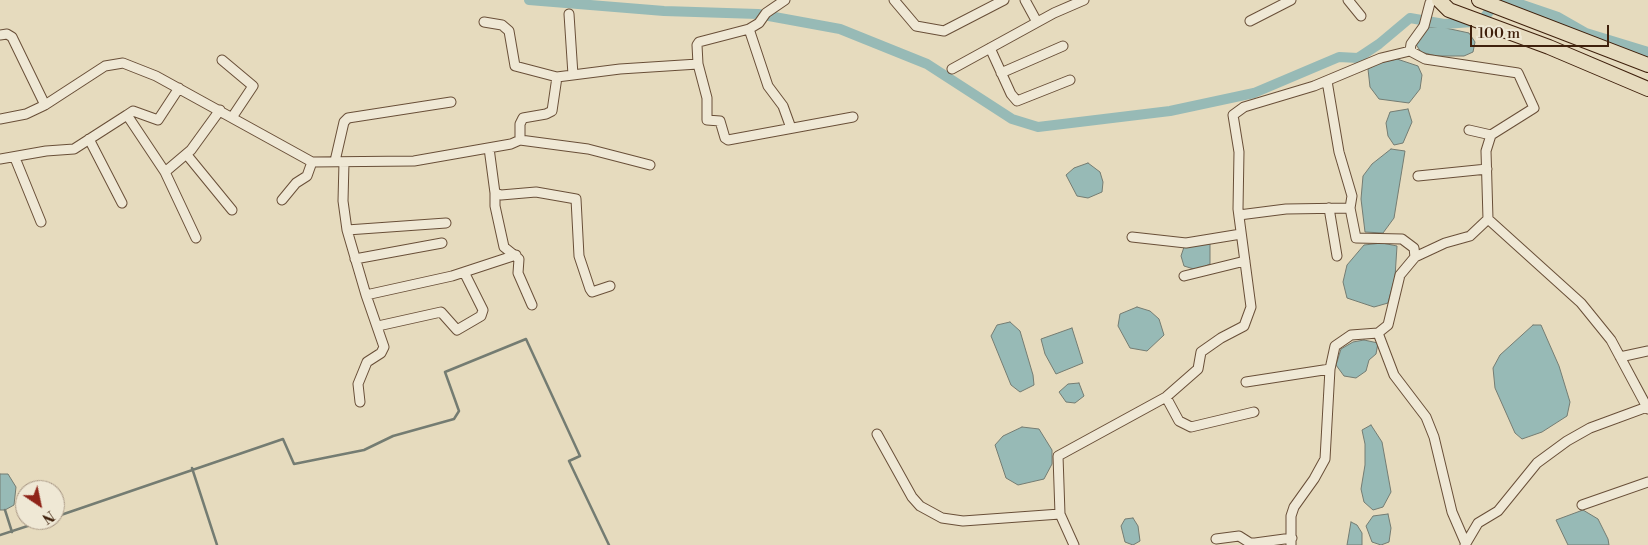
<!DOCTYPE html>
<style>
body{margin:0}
#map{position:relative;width:1648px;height:545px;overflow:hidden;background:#e6dbbe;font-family:"Libre Bodoni",serif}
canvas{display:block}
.north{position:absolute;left:15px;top:480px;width:50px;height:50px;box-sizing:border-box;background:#efe8d5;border:1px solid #a99885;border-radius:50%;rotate:146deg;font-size:14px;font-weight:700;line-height:20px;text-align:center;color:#3f200c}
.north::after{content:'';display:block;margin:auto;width:18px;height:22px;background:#8f2418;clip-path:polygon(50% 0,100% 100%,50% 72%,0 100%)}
.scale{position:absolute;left:1470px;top:25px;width:139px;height:22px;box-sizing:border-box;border:2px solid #3f200c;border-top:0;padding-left:6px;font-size:15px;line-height:18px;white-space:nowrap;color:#3f200c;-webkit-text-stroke:4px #efe8d5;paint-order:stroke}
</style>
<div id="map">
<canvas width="1648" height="545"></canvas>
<div class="north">N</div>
<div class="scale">100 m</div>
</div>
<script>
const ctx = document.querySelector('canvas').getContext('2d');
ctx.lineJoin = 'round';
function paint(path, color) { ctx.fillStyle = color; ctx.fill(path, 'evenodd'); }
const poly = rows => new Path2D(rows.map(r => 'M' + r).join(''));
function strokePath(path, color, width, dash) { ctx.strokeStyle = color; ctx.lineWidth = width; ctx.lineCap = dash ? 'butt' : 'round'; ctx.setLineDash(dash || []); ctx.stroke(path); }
const water = poly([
 [1425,27,1441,27,1469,33,1475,42,1473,52,1464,56,1436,56,1421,52,1415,43,1425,27],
 [1397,59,1418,66,1422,75,1420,89,1409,103,1379,99,1370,87,1368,69,1379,63,1397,59],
 [1408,109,1412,122,1403,143,1394,145,1388,136,1386,123,1390,112,1408,109],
 [1391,149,1405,151,1394,218,1383,233,1365,232,1361,199,1363,176,1372,164,1391,149],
 [1088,163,1100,172,1103,182,1102,192,1088,198,1077,196,1066,175,1074,168,1088,163],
 [1204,238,1210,244,1210,264,1197,270,1184,266,1181,256,1185,244,1204,238],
 [1382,243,1397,246,1395,277,1388,303,1374,307,1347,298,1343,282,1347,265,1364,245,1382,243],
 [1137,307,1150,311,1159,319,1164,335,1147,351,1130,348,1118,326,1120,314,1137,307],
 [1010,322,1020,331,1033,375,1034,385,1020,392,1011,385,991,336,997,325,1010,322],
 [1533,325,1541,325,1559,366,1570,402,1567,416,1542,432,1522,439,1515,433,1495,388,1493,368,1500,355,1533,325],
 [1072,328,1083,363,1056,374,1045,354,1041,339,1072,328],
 [1364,340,1378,343,1376,354,1369,360,1366,371,1356,378,1344,376,1336,365,1341,349,1353,342,1364,340],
 [1079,383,1084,396,1075,403,1066,402,1059,392,1068,384,1079,383],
 [1371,425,1382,442,1391,492,1383,507,1373,510,1364,502,1361,489,1365,465,1365,444,1362,430,1371,425],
 [1022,427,1039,429,1052,450,1052,464,1044,479,1018,485,1006,478,995,445,1003,436,1022,427],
 [0,474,8,474,16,487,14,505,5,510,0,510,0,474],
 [1583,510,1598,519,1608,539,1609,545,1568,545,1556,520,1583,510],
 [1388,514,1391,528,1389,542,1381,545,1372,542,1366,526,1373,516,1388,514],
 [1133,518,1138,526,1140,541,1133,545,1125,542,1121,526,1125,519,1133,518],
 [1351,522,1357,525,1362,533,1362,545,1347,545,1351,522]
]);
paint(water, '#97bab6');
strokePath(water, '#747c72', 1);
strokePath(poly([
 [192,468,217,545],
 [5,510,12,532],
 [55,517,283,439,294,464,364,450,393,436,454,419,459,411,445,372,526,339,580,456,569,461,609,545],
 [0,535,46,520]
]), '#747c72', 2.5);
strokePath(poly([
 [529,0,664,11,758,14,840,29,927,64,1012,119,1038,127,1170,111,1254,93,1339,57,1358,58,1379,44,1410,18,1444,24,1473,22,1483,19,1497,2,1514,2,1558,17,1586,33,1648,52]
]), '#97bab6', 10);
const minor = poly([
 [894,0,916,26,944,31,1004,0],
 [1025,0,1037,22],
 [1348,0,1361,16],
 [569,14,573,75],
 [1250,21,1291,0],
 [484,22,502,25,509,31,515,66,557,77],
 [749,29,768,86,783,106,791,128],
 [0,35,7,34,12,37,45,105],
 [990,48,1011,94,1017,101,1070,80],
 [222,60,253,86,233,116],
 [698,64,707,98,707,120,720,121,725,138,728,140,853,117],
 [952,69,1054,13,1084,0],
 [1001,73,1063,46],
 [1327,81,1339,152,1352,196,1350,208],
 [127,115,133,111,158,120,179,88],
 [0,119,26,114,45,105,105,66,123,63,156,76,312,162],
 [1469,130,1491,135],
 [89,139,122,203],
 [520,140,588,149,650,165],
 [489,148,495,193,501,195,536,192,576,199,579,256,590,289,592,292,610,286],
 [187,155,232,210],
 [15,158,41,222],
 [0,159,46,151,74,149,127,115,165,172,196,238],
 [335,161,344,122,348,118,451,102],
 [344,162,343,201,347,230,366,295,384,347,381,353,367,362,358,384,360,402],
 [165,172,191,150,220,110],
 [1418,176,1487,169],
 [495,193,495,206,504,247,519,259,518,273,532,305],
 [282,200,296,183,307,176,312,162,414,161,511,144,520,140,520,124,523,118,546,114,552,111,557,77,620,69,698,64,697,45,699,42,749,29,759,23,766,13,785,0],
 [1329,208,1337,256],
 [1239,215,1286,209,1350,208,1356,238,1402,239,1414,248,1415,257],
 [1488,219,1581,303,1611,340,1648,409],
 [347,230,446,223],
 [1132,237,1186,243,1241,234],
 [355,259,442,243],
 [1184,276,1245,261],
 [366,295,452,276,516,255],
 [378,326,441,312,457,330,481,316,483,310,464,272],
 [1378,333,1394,375,1426,417,1434,437,1452,512,1465,542],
 [1620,357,1648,351],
 [1246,382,1330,369],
 [1166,397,1179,421,1191,427,1254,412],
 [877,434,912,497,920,506,942,518,963,521,1060,514],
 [1582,505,1648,482],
 [1216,539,1239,536,1250,543,1255,543,1292,538],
 [1074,545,1060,514,1058,456,1166,397,1198,369,1201,352,1221,338,1244,326,1251,307,1238,209,1239,152,1233,115,1244,107,1314,86,1381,58,1410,51],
 [1291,545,1291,516,1294,507,1314,479,1325,459,1330,369,1335,346,1351,335,1378,333,1388,325,1400,275,1415,257,1445,243,1470,236,1488,219,1486,151,1491,135,1534,108,1518,73,1425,59,1410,51,1411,44,1424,26,1430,3],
 [1465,545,1478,523,1498,511,1537,463,1567,441,1590,428,1647,407]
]);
const highway = poly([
 [1439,0,1449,10,1549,47,1648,89],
 [1479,0,1648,65]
]);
strokePath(minor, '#694f38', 11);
strokePath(highway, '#3f200c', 16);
strokePath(minor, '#efe8d5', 9);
strokePath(highway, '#e6dbbe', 14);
</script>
